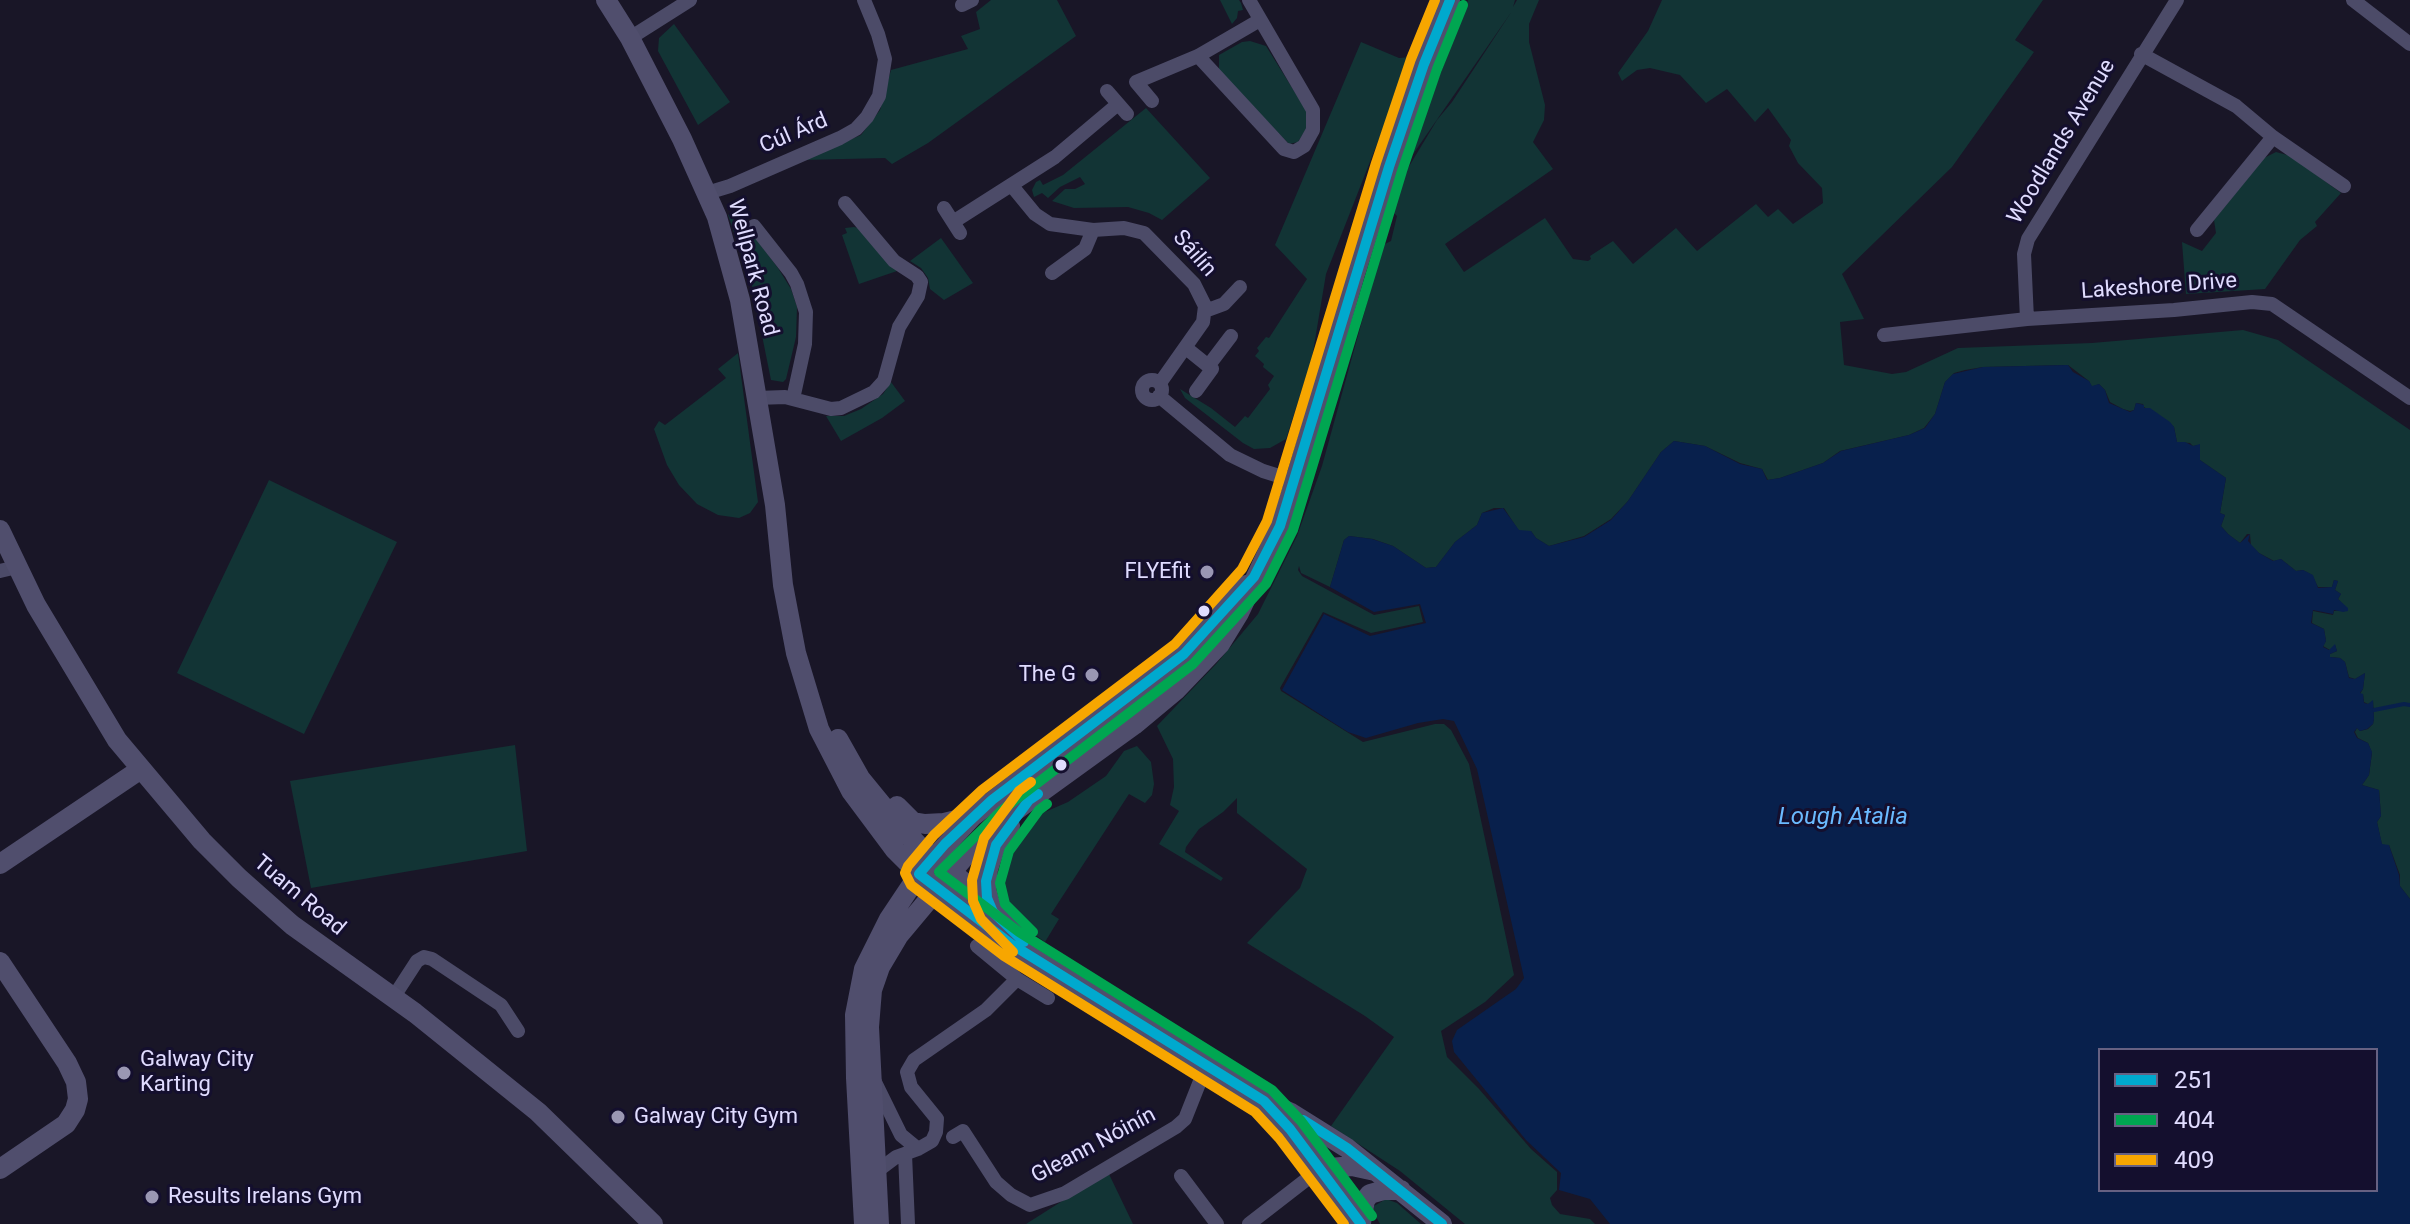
<!DOCTYPE html>
<meta charset="utf-8">
<style>
body{margin:0}
#map{position:relative;width:2410px;height:1224px;overflow:hidden;background:#191627;font-family:Roboto,sans-serif}
canvas{display:block}
.legend{position:absolute;left:2098px;top:1048px;width:280px;height:144px;box-sizing:border-box;background:#140f2e;border:2px solid #666182;margin:0;padding:10px 14px;list-style:none;font-size:24px;color:#e0dcff}
.legend li{display:flex;align-items:center;gap:16px;height:40px}
.legend b{width:40px;border:2px solid #666182}
</style>
<div id="map">
<canvas width="2410" height="1224"></canvas>
<ul class="legend">
<li><b style="height:10px;background:#00a9ce"></b>251</li>
<li><b style="height:10px;background:#00a651"></b>404</li>
<li><b style="height:10px;background:#f7a600"></b>409</li>
</ul>
</div>
<script>
const ctx = document.querySelector('canvas').getContext('2d');
ctx.lineJoin = 'round';
function paint(path, color) { ctx.fillStyle = color; ctx.fill(path, 'evenodd'); }
const poly = rows => new Path2D(rows.map(r => 'M' + r).join(''));
function strokePath(path, color, width, dash) { ctx.strokeStyle = color; ctx.lineWidth = width; ctx.lineCap = dash ? 'butt' : 'round'; ctx.setLineDash(dash || []); ctx.stroke(path); }
function write(font, color, halo, rows, align = 'center') {
  ctx.font = font + ' Roboto,sans-serif'; ctx.lineWidth = 6; ctx.setLineDash([]); ctx.textBaseline = 'middle'; ctx.strokeStyle = halo; ctx.fillStyle = color; for (const [text, x, y, turn = 0] of rows) {
    ctx.save(); ctx.translate(x, y); ctx.rotate((+turn || 0) * Math.PI / 180); ctx.textAlign = isNaN(turn) ? turn : align; if (halo) ctx.strokeText(text, 0, 0); ctx.fillText(text, 0, 0); ctx.restore();
  }
}
paint(poly([
 [991,0,1057,0,1076,36,928,143,892,164,885,158,803,160,861,135,880,110,891,70,968,49,961,36,980,29,976,12],
 [1220,0,1239,0,1241,3,1243,10,1238,11,1237,18,1232,24],
 [1468,0,1515,0,1513,7,1517,0,1539,0,1529,24,1529,42,1545,105,1544,120,1533,142,1553,169,1445,244,1464,272,1545,218,1573,259,1588,261,1591,259,1590,256,1613,241,1633,264,1676,228,1697,251,1756,204,1768,217,1778,209,1793,224,1823,203,1822,188,1798,163,1789,146,1791,140,1768,108,1755,122,1727,89,1706,103,1680,75,1650,68,1637,70,1622,81,1618,73,1648,31,1662,0,2043,0,2015,40,2034,52,1952,167,1842,274,1864,319,1840,322,1844,365,1892,374,1906,372,1958,348,2092,343,2243,330,2278,340,2410,430,2410,899,2400,886,2400,875,2389,845,2382,845,2377,822,2381,816,2379,790,2362,785,2369,775,2372,753,2368,743,2358,738,2355,732,2357,728,2360,731,2368,729,2373,724,2374,719,2373,701,2368,704,2364,702,2363,694,2360,694,2363,689,2365,673,2355,679,2349,677,2345,662,2340,658,2330,657,2330,654,2337,651,2335,645,2330,650,2323,646,2326,641,2324,629,2312,623,2313,611,2333,615,2334,611,2348,610,2338,599,2341,594,2335,590,2338,581,2334,580,2332,587,2318,587,2312,575,2303,570,2296,571,2281,559,2274,561,2259,553,2251,546,2250,534,2247,534,2240,543,2228,534,2221,526,2225,515,2220,513,2226,478,2200,460,2200,445,2193,446,2190,443,2177,442,2174,427,2169,422,2144,407,2143,404,2136,403,2134,410,2130,411,2123,409,2110,402,2105,390,2099,384,2092,387,2089,381,2068,365,1983,367,1965,370,1954,373,1945,382,1935,414,1924,428,1909,435,1840,451,1823,463,1780,478,1768,480,1762,469,1740,463,1705,446,1674,441,1661,452,1628,501,1611,519,1584,536,1549,546,1536,538,1531,531,1519,531,1504,508,1494,508,1482,513,1477,525,1455,542,1436,567,1426,568,1393,546,1373,539,1349,536,1344,540,1330,587,1301,573,1299,566,1298,570,1302,576,1374,615,1419,606,1423,622,1371,633,1323,612,1280,688,1281,691,1363,742,1435,724,1444,724,1451,730,1469,764,1514,975,1485,1002,1441,1031,1447,1057,1479,1089,1531,1149,1557,1172,1557,1190,1550,1198,1552,1205,1560,1214,1590,1219,1595,1224,1465,1224,1400,1171,1331,1126,1394,1037,1365,1016,1247,943,1300,888,1307,869,1237,813,1237,798,1223,812,1199,829,1186,847,1185,852,1223,878,1221,881,1159,844,1179,811,1170,805,1174,787,1173,759,1157,726,1217,663,1258,614,1297,536,1322,466,1383,245,1391,241,1397,216,1392,211,1402,178,1437,120,1452,102,1512,11,1407,163],
 [674,24,730,102,698,125,658,51,659,38],
 [1250,41,1266,46,1306,110,1308,126,1298,142,1289,144,1219,71,1219,55,1242,42],
 [1361,42,1399,58,1411,57,1326,274,1312,358,1286,439,1270,448,1254,449,1243,443,1185,398,1180,389,1211,408,1235,427,1245,416,1248,418,1270,389,1268,385,1274,376,1263,367,1264,364,1255,356,1259,351,1257,348,1266,337,1269,338,1307,279,1275,245],
 [1146,108,1210,178,1162,220,1149,213,1128,207,1074,208,1052,201,1065,189,1075,189,1085,184,1080,177,1060,187,1048,198,1042,193,1034,197,1032,190,1036,182,1040,180,1043,185,1063,175],
 [2276,152,2291,156,2341,193,2315,222,2317,226,2300,240,2265,289,2186,294,2182,242,2202,251,2216,233,2214,220,2264,158],
 [733,212,736,214,745,234,751,232,778,268,791,289,797,307,796,337,786,379,783,382,771,380,752,286,728,215],
 [854,227,858,228,897,271,859,284,842,235,847,233,845,228],
 [941,238,973,283,944,300,930,289,928,278,921,268,910,261],
 [738,353,758,502,750,513,739,518,718,515,697,504,679,485,667,465,654,429,659,421,665,425,726,378,718,369],
 [891,382,905,401,882,418,841,441,826,416,844,416,861,409,883,394],
 [269,480,397,542,304,734,177,673],
 [515,745,527,851,311,888,290,781],
 [1137,746,1151,762,1154,784,1152,795,1145,803,1129,794,1051,914,1059,919,1045,942,1019,923,1000,904,997,878,1002,858,1010,841,1025,825,1038,815,1068,802,1106,776,1124,751],
 [1108,1172,1133,1224,1026,1224],
 [1386,1199,1397,1203,1421,1224,1380,1224,1374,1213,1374,1206]
]), '#123435');
paint(poly([
 [2068,365,2073,372,2089,381,2092,386,2099,384,2105,390,2109,403,2130,412,2134,410,2136,403,2144,405,2144,408,2150,408,2170,422,2174,427,2177,442,2185,442,2193,446,2200,444,2200,460,2226,478,2220,513,2225,515,2221,526,2228,534,2240,543,2250,534,2248,541,2259,553,2273,561,2281,559,2296,571,2303,570,2313,575,2318,588,2332,587,2334,580,2338,581,2335,590,2341,594,2338,599,2348,608,2348,611,2343,612,2334,610,2333,614,2313,610,2311,623,2324,629,2326,641,2323,647,2329,650,2335,644,2337,651,2330,654,2330,657,2340,658,2345,662,2349,678,2355,679,2365,673,2363,689,2360,693,2363,694,2364,703,2368,704,2373,700,2374,719,2373,724,2367,729,2360,731,2357,728,2354,732,2357,738,2368,743,2372,752,2369,775,2362,785,2379,790,2381,816,2377,822,2382,844,2389,845,2399,875,2400,886,2410,899,2410,1224,1610,1224,1590,1199,1559,1190,1561,1173,1526,1140,1454,1052,1452,1041,1457,1030,1516,989,1524,978,1477,769,1454,721,1443,719,1418,723,1366,738,1348,732,1282,690,1324,614,1370,636,1426,623,1420,604,1374,612,1330,587,1344,540,1349,536,1372,539,1393,546,1426,568,1436,567,1455,542,1477,525,1482,513,1503,508,1519,530,1531,531,1536,538,1549,546,1584,537,1611,520,1628,501,1661,452,1674,441,1705,446,1740,464,1762,469,1767,480,1780,478,1823,463,1841,451,1909,435,1925,428,1935,414,1945,382,1953,374,1983,367],
 [2376,1050,2376,1190,2100,1190,2100,1050]
]), '#08204c');
strokePath(poly([
 [2374,710,2404,704,2410,705]
]), '#08204c', 4);
strokePath(poly([
 [2353,0,2410,44],
 [962,5,972,0],
 [630,38,690,0],
 [2141,54,2236,106,2273,137,2344,186],
 [1198,56,1284,149,1294,152,1304,146,1313,130,1313,110,1249,0],
 [1107,91,1127,114],
 [1152,101,1136,82,1198,56,1260,20],
 [1012,186,1035,214,1050,224,1093,230,1124,228,1144,233,1194,284,1205,306,1203,322,1160,383],
 [707,193,730,186,840,138,856,129,867,117,879,96,885,59,878,34,864,0],
 [944,208,960,233],
 [953,222,1055,157,1118,104],
 [754,226,791,273,797,284,806,312,805,344,793,399],
 [2197,230,2273,137],
 [1052,273,1085,249,1093,230],
 [1205,311,1224,304,1240,287],
 [2027,319,2024,254,2028,239,2177,0],
 [1884,335,2027,319,2174,310,2252,302,2272,304,2410,398],
 [1186,348,1212,369,1196,391],
 [1209,365,1231,336],
 '1142 390a10 10 0 1 1 20 0a10 10 0 1 1-20 0Z',
 [1159,396,1230,455,1263,471,1295,481],
 [757,398,785,397,831,409,841,408,874,392,884,381,899,327,918,296,921,282,917,276,894,261,845,203],
 [0,571,17,567],
 [977,946,1017,979,1048,998],
 [393,998,417,961,424,957,432,959,501,1005,518,1031],
 [875,1082,901,1135,918,1149],
 [953,1137,963,1131,996,1182,1011,1195,1030,1205,1065,1193,1176,1127,1185,1119,1206,1066],
 [905,1154,908,1224],
 [876,1172,896,1157,918,1149,932,1141,936,1132,937,1119,911,1087,907,1072,914,1060,986,1010,1017,979],
 [1181,1176,1217,1224],
 [1249,1224,1320,1169]
]), '#4c4b68', 14);
strokePath(poly([
 [606,0,630,38,682,139,717,217,740,300,775,505,783,585,796,653,819,729,851,791,895,850,919,874,950,898,1011,944,1264,1101,1290,1129,1361,1224],
 [0,530,36,605,117,740,202,841,239,878,292,925,415,1013,538,1112,653,1224],
 [838,739,860,778,896,822,919,846,981,896,1014,933],
 [897,806,913,822,925,824,944,823,969,817],
 [0,864,141,769],
 [991,907,986,889,988,869,996,845,1010,826],
 [0,962,67,1063,76,1082,78,1099,75,1110,66,1124,0,1169],
 [1275,1106,1291,1113,1347,1148,1442,1224],
 [1320,1169,1352,1166,1375,1171],
 [1361,1223,1365,1200,1370,1194,1384,1190,1401,1190],
 [864,1224,856,1078,855,1015,864,969,889,919,919,874,973,816,1184,654,1246,585],
 [879,1224,869,1027,872,990,880,967,899,935,971,849,1004,819,1134,725,1176,690,1220,644,1239,613,1280,526,1295,481,1355,274,1389,167,1424,64,1450,0]
]), '#504e6d', 20);
strokePath(poly([
 [1024,942,993,912,987,898,986,881,996,845,1029,800,1038,794],
 [1303,1120,1347,1148,1442,1224],
 [1361,1224,1290,1129,1264,1101,1011,944,919,874,945,844,992,800,1184,654,1254,577,1280,526,1389,167,1424,64,1450,0]
]), '#00a9ce', 10);
strokePath(poly([
 [1033,932,1005,904,1000,883,1009,851,1039,810,1047,804],
 [1372,1216,1301,1121,1272,1090,1019,932,939,872,1001,811,1193,664,1266,584,1293,530,1402,171,1437,69,1463,5]
]), '#00a651', 10);
strokePath(poly([
 [1013,952,981,919,973,901,972,880,984,838,1019,791,1031,782],
 [1344,1224,1279,1138,1255,1112,1004,956,911,885,905,873,908,866,934,835,982,790,1175,644,1242,569,1267,521,1376,163,1411,59,1435,0]
]), '#f7a600', 10);
for (const [x, y, r, color] of [
 [1207,572,8,"#9a97b3"],
 [1204,611,7,"#e0dcff"],
 [1092,675,8,"#9a97b3"],
 [1061,765,7,"#e0dcff"],
 [124,1073,8,"#9a97b3"],
 [618,1117,8,"#9a97b3"],
 [152,1197,8,"#9a97b3"]
]) { const dot = new Path2D(); dot.arc(x, y, r, 0, 2 * Math.PI); ctx.fillStyle = color; ctx.fill(dot); strokePath(dot, '#140f2e', 3); }
write('22px', '#e0dcff', '#140f2e', [
 ["Cúl Árd",794,134,-23],
 ["Woodlands Avenue",2062,142,-59],
 ["Sáilín",1194,254,49],
 ["Wellpark Road",752,268,75],
 ["Lakeshore Drive",2159,287,-4],
 ["Tuam Road",299,896,40],
 ["Gleann Nóinín",1094,1146,-28]
]);
write('22px', '#e0dcff', '#140f2e', [
 ["FLYEfit",1191,572,"right"],
 ["The G",1076,675,"right"],
 ["Galway City",140,1060],
 ["Karting",140,1085],
 ["Galway City Gym",634,1117],
 ["Results Irelans Gym",168,1197]
], 'left');
write('italic 24px', '#6abaff', '#140f2e', [
 ["Lough Atalia",1843,818]
]);
</script>
